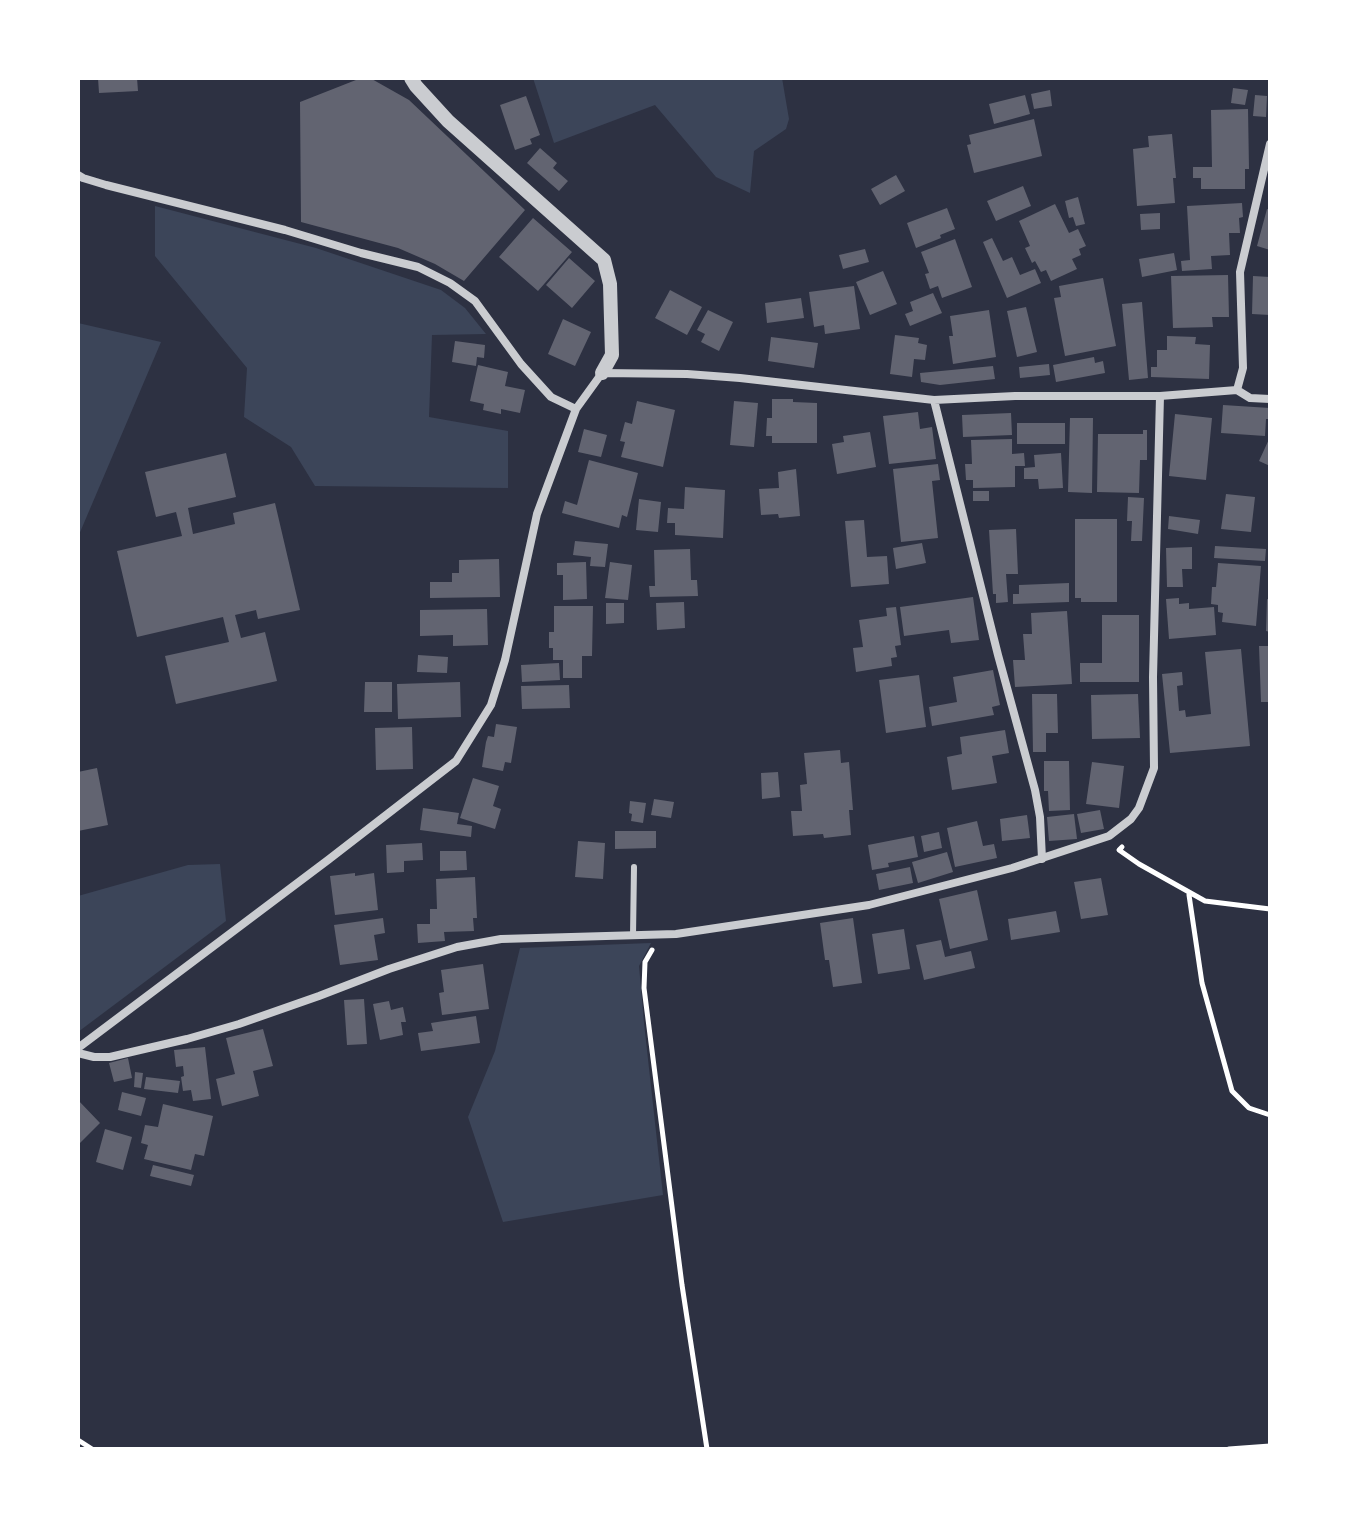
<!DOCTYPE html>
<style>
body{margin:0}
#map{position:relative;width:1348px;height:1527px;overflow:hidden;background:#2d3142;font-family:"Nunito Sans",sans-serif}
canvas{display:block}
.frame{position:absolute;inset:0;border:80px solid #fff;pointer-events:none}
</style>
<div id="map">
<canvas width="1348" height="1527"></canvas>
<div class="frame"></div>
</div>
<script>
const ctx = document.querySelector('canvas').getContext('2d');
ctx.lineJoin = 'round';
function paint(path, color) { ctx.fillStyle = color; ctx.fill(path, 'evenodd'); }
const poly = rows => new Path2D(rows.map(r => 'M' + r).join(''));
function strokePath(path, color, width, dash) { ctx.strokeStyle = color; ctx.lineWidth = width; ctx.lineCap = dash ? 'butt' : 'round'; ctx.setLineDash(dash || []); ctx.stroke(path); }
paint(poly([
 [533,78,782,78,789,119,786,129,754,151,750,193,716,177,655,105,554,143],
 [155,206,316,248,441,290,465,308,486,334,432,335,429,417,508,431,508,488,315,486,291,447,244,417,247,368,155,256],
 [78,323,161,342,78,537],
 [220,864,226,921,78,1032,78,896,188,865],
 [651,943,639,966,644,1023,663,1195,503,1222,468,1117,495,1051,520,948]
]), '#3c4559');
paint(poly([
 [98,78,137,78,138,91,99,93],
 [361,78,370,78,409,100,525,210,464,281,435,264,398,248,301,222,300,102],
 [1233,88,1248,90,1245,105,1231,103],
 [1050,90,1052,106,1034,109,1031,94],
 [1025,95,1030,114,994,124,989,104],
 [1255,95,1267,96,1266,117,1253,116],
 [526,96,540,135,530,139,532,144,515,150,500,105],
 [1248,109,1249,169,1245,169,1245,189,1201,189,1201,178,1193,178,1193,167,1212,167,1211,110],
 [1034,119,1042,156,974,173,967,145,971,144,969,135],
 [1172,134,1176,178,1173,178,1175,203,1137,206,1133,149,1149,147,1148,136],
 [540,148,557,163,553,168,568,181,559,191,527,163],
 [896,175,905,191,880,205,871,189],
 [1023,186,1031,206,996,221,987,201],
 [1078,197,1085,224,1076,226,1073,217,1069,218,1065,201],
 [1242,203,1243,217,1239,218,1240,233,1229,233,1230,255,1211,256,1212,269,1182,271,1181,261,1190,260,1187,206],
 [1055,204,1069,233,1078,229,1086,246,1079,249,1081,255,1072,259,1077,269,1051,281,1046,270,1041,272,1035,261,1032,263,1025,248,1030,246,1019,221],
 [947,208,955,229,940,235,941,238,916,248,907,223],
 [1267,209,1270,210,1270,250,1257,246],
 [1160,213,1160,229,1141,230,1140,214],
 [533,218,572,252,538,291,499,257],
 [992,238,1003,261,1012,257,1020,275,1035,269,1041,283,1007,298,983,242],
 [955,239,972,287,942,298,938,286,930,289,925,274,929,273,921,252],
 [865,249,869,262,843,269,839,255],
 [1174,253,1177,270,1142,277,1139,259],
 [569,258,595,281,572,308,546,285],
 [883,271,897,304,870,315,856,282],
 [1228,275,1229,317,1212,317,1213,327,1173,328,1171,276],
 [1253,276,1270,277,1270,315,1252,314],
 [1103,278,1116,346,1065,356,1054,298,1061,297,1059,286],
 [854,286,860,329,825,334,824,325,814,327,809,292],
 [670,290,702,307,687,335,655,318],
 [933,293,942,313,910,326,905,314,913,311,910,302],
 [801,298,804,318,767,323,765,303],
 [1142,302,1148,378,1129,380,1122,304],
 [1026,307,1037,352,1017,357,1007,311],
 [708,310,733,322,719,351,701,342,705,334,697,330],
 [989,310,996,357,953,364,949,336,953,336,950,316],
 [563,319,591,332,575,366,548,354],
 [895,335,919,338,918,343,927,345,925,360,914,359,912,377,890,374],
 [1167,336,1196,337,1195,344,1210,345,1209,379,1151,377,1151,367,1157,367,1157,350,1167,350],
 [771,337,818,343,814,368,768,361],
 [455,341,485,345,484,358,477,357,476,366,452,362],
 [1094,357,1095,363,1103,361,1105,373,1056,382,1053,365],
 [1049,364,1050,375,1020,378,1019,367],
 [478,365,508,372,505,386,525,390,520,413,501,409,501,414,483,410,484,404,470,401],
 [993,366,995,379,940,385,921,382,920,373],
 [772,399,793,399,793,402,817,403,817,443,772,443,772,436,766,436,767,418,772,418],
 [637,401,675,410,663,467,621,457,625,442,620,441,625,422,632,424],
 [734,401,758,403,754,447,730,445],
 [1223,405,1270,408,1270,419,1266,419,1265,436,1221,433],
 [918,412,920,429,932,427,936,459,889,464,883,416],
 [1011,413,1012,435,963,437,962,415],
 [1175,414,1212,418,1206,480,1169,476],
 [1070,418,1093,418,1092,493,1068,492],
 [1017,423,1065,423,1065,444,1017,444],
 [584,429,607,435,601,457,578,452],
 [1143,430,1147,430,1147,460,1140,460,1139,493,1097,492,1098,434,1143,434],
 [870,432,876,467,837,474,832,444,844,442,843,436],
 [1270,437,1270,466,1259,461],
 [1012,439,1012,454,1024,453,1025,466,1015,466,1015,487,973,488,973,480,966,480,965,464,972,464,971,440],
 [226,453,236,497,188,508,193,534,235,524,233,513,275,503,300,610,258,619,256,610,235,615,241,638,265,632,277,681,176,704,165,656,229,642,223,617,137,637,117,551,182,536,176,512,156,517,145,472],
 [1061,453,1063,488,1039,489,1038,479,1024,479,1024,468,1035,467,1034,455],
 [589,460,638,473,627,517,622,515,619,528,562,513,565,501,577,505],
 [938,464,940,480,932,481,938,538,901,542,893,469],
 [796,469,800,516,779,518,778,514,761,515,759,489,779,488,778,472],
 [685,487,725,490,723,538,675,535,675,523,667,523,668,508,684,509],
 [973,491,989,491,989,501,973,501],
 [1226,494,1255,497,1251,532,1221,529],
 [1128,497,1144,498,1142,541,1131,541,1132,521,1127,521],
 [639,499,661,502,658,532,636,530],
 [1169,516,1200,520,1198,534,1168,529],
 [1075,519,1117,519,1117,602,1081,602,1081,598,1075,598],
 [864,520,867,557,887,556,889,584,851,587,845,521],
 [1016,529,1018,574,1006,574,1008,602,996,603,996,594,993,594,989,530],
 [575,541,608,544,605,567,590,566,591,557,573,555],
 [922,543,926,563,896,569,893,548],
 [1215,546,1266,549,1265,561,1214,558],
 [1192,547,1192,569,1182,569,1183,587,1167,587,1166,548],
 [690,549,691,580,697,580,698,596,650,597,649,586,655,586,654,550],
 [499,559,500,597,430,598,430,582,452,582,452,573,459,573,459,560],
 [586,562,587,599,563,600,563,575,557,575,557,563],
 [610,562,632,565,628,600,605,598],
 [1218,563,1261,566,1256,626,1222,622,1223,613,1218,612,1218,605,1211,604,1212,587,1216,587],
 [1069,583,1069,602,1013,604,1013,594,1019,594,1019,585],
 [973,597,979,640,951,643,949,630,904,636,900,607],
 [1179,598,1179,604,1189,603,1189,609,1214,607,1216,635,1169,639,1166,599],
 [1267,599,1270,600,1270,632,1266,631],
 [684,602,685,628,657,630,656,603],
 [606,603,624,603,624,623,606,624],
 [554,606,593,606,592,656,582,656,582,678,563,678,563,660,553,660,553,648,549,648,549,632,554,632],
 [896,607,901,645,895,646,897,657,891,658,892,666,856,672,853,648,863,647,859,620,887,616,886,608],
 [487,609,488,645,453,646,453,635,420,636,420,610],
 [1067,611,1072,684,1015,687,1013,660,1025,660,1023,634,1032,634,1031,613],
 [1102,615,1139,615,1139,682,1080,682,1080,663,1102,663],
 [1259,646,1270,646,1270,702,1261,702],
 [1241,649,1250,746,1170,753,1162,674,1182,672,1183,685,1177,686,1179,711,1185,710,1186,717,1211,714,1205,652],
 [418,655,448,657,447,673,417,672],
 [559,663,560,680,522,682,521,665],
 [993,670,1000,705,992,707,994,715,932,726,929,707,957,702,953,677],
 [919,675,926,727,886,733,879,680],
 [365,682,392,682,392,712,364,712],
 [460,682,461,717,398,719,397,684],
 [569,685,570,708,522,709,521,686],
 [1032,694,1057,694,1058,733,1046,733,1046,752,1033,752],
 [1138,694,1140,738,1092,739,1091,695],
 [496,724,517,727,511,763,505,762,503,771,482,767,486,742,488,736,494,737],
 [412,727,413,769,376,770,375,728],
 [1005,730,1009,753,992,756,997,783,952,790,947,757,962,754,960,737],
 [840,750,841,763,849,762,853,810,849,810,851,835,824,838,823,834,793,836,791,811,802,811,800,785,807,784,804,753],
 [1044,761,1069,761,1070,810,1049,811,1048,791,1044,791],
 [1092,762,1124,766,1119,808,1086,804],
 [97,768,108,825,78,831,78,772],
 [778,772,780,797,762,799,761,773],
 [473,778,499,786,493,806,501,809,495,829,460,818],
 [654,799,674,802,671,818,651,815],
 [630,801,646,803,643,823,631,821,632,814,629,813],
 [423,808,459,813,457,824,472,826,471,837,420,830],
 [1100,810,1104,829,1081,833,1077,814],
 [1074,814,1077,839,1049,841,1047,817],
 [1027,815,1030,838,1002,841,1000,819],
 [977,821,983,846,994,844,997,858,955,867,947,828],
 [615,831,656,831,656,848,615,849],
 [939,832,942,848,924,852,921,836],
 [914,836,918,857,888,863,889,867,872,870,868,845],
 [578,841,605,843,603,879,575,877],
 [422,843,423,860,404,861,404,872,387,873,386,845],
 [440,851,466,851,467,870,440,871],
 [947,852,953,872,918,883,912,862],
 [910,867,913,883,879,890,876,874],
 [355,873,355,876,374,873,378,910,335,915,330,876],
 [475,877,477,918,473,918,474,931,444,932,445,941,418,943,417,924,430,924,430,909,437,909,436,879],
 [1101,878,1108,915,1081,919,1074,882],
 [977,890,988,940,950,949,939,899],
 [1056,911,1060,932,1011,940,1008,919],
 [383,918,385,933,374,935,378,960,340,965,334,925],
 [853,918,862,983,833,987,829,960,825,960,820,923],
 [904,929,910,969,878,974,872,934],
 [941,940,945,957,971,951,975,968,924,980,916,945],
 [483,964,489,1009,442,1015,439,993,444,992,441,970],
 [364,999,367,1044,347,1045,344,1000],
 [389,1001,391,1010,403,1007,406,1022,401,1022,403,1035,380,1040,373,1004],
 [476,1016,480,1043,421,1051,418,1033,433,1031,431,1023],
 [263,1029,273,1066,253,1071,259,1096,222,1106,216,1079,235,1074,226,1038],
 [205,1047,211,1099,193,1101,191,1090,183,1091,181,1077,184,1076,183,1066,176,1067,174,1050],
 [128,1058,132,1078,114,1082,109,1063],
 [135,1072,143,1073,141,1088,134,1087],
 [146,1077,180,1081,178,1093,144,1089],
 [122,1092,146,1098,141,1116,118,1110],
 [78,1100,100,1123,78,1145],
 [163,1104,213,1116,204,1156,195,1154,191,1170,144,1159,148,1145,141,1143,145,1125,158,1127],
 [105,1129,132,1137,123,1170,96,1162],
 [153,1165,194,1175,191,1186,150,1176]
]), '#626471');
strokePath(poly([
 [1122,847,1119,850,1139,864,1205,901,1270,909],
 [1189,895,1202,983,1232,1091,1249,1108,1270,1115],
 [652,950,645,962,644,988,682,1285,707,1449],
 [78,1440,92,1449],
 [1229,1449,1270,1446]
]), '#fff', 5);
strokePath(poly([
 [633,936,634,867]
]), '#caccd0', 6);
strokePath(poly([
 [78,175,83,178,106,185,285,230,361,253,418,267,450,283,475,301,521,364,551,397,576,409],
 [1237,390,1243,368,1240,272,1270,144],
 [934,400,998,655,1035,790,1040,817,1042,859],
 [78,1048,328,860,456,761,491,705,505,660,537,514,576,409,602,373,687,374,740,378,934,400,1015,396,1160,396,1237,390,1250,398,1270,399],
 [78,1053,94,1057,110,1057,187,1039,239,1024,319,996,389,969,457,947,501,939,676,934,869,905,1012,868,1109,836,1131,819,1139,808,1154,768,1153,677,1160,396]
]), '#caccd0', 8);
strokePath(poly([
 [411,78,416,86,448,121,604,260,610,284,612,355,602,373]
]), '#caccd0', 14);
</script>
